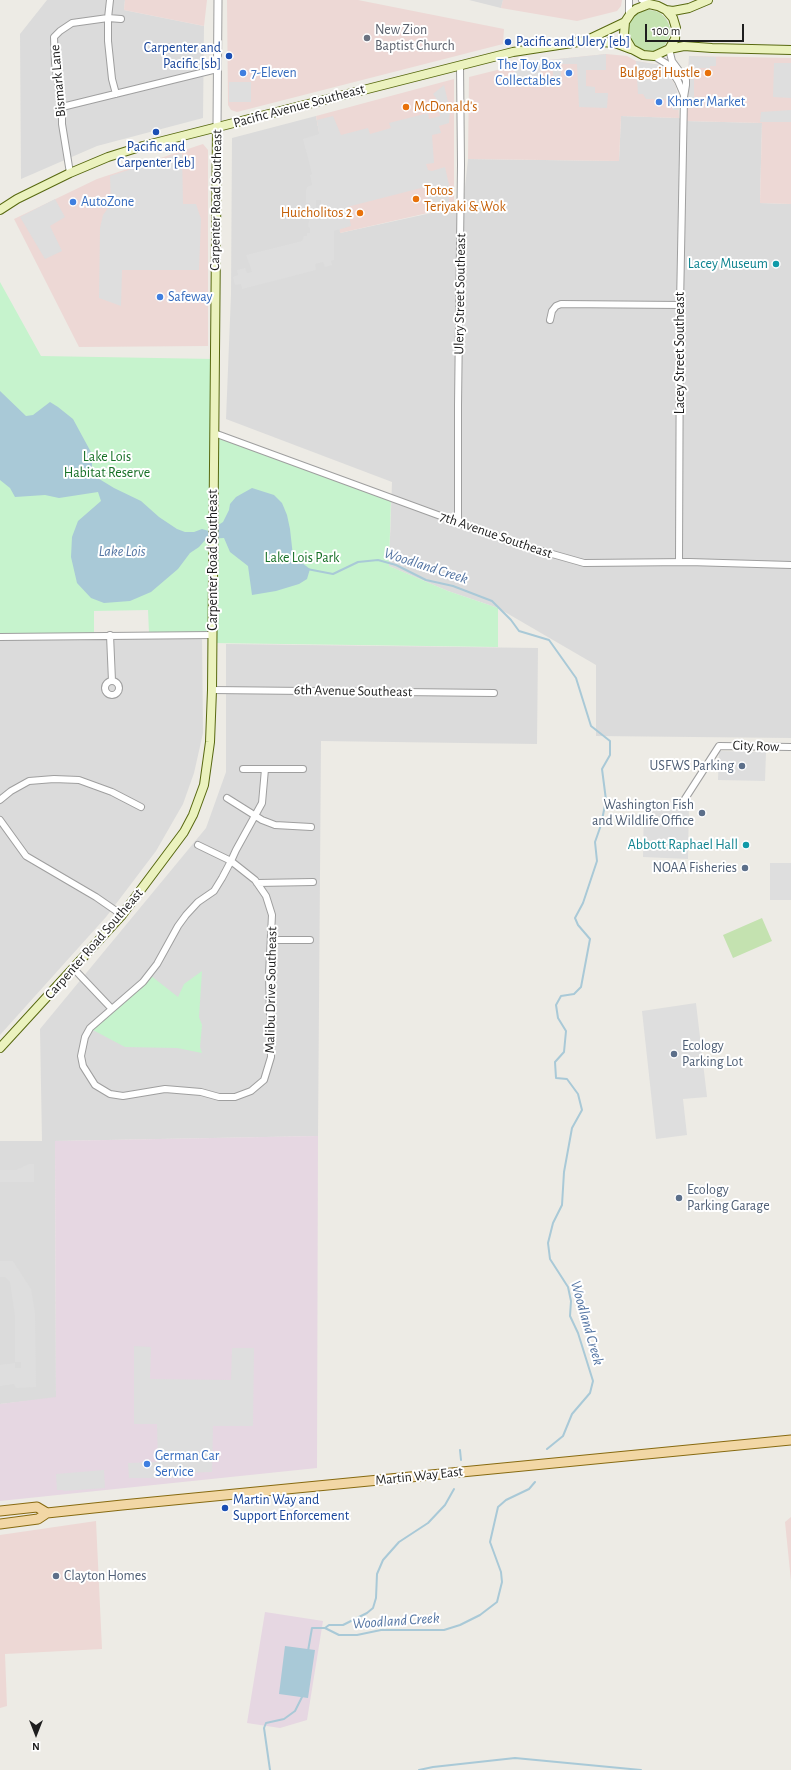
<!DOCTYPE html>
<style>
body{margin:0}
#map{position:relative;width:791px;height:1770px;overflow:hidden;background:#edebe5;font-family:"Alegreya Sans",sans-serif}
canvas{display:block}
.north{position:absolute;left:16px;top:1714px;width:40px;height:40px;-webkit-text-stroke:3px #fff;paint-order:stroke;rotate:180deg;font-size:11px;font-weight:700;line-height:16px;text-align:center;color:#1e1e1e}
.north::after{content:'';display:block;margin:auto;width:14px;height:18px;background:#1e1e1e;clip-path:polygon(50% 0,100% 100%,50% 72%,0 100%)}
.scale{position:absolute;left:645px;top:24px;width:99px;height:18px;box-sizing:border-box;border:2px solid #1e1e1e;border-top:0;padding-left:5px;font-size:12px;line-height:14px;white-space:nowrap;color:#1e1e1e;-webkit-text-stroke:3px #fff;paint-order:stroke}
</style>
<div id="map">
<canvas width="791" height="1770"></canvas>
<div class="north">N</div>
<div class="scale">100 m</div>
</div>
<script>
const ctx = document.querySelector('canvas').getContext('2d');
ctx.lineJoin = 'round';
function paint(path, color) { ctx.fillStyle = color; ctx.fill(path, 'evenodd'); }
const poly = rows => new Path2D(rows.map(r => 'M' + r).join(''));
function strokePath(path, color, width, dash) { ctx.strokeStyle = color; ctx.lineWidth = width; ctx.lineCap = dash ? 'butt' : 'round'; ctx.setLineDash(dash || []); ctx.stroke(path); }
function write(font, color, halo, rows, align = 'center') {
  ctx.font = font + ' "Alegreya Sans",sans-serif'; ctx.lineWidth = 4; ctx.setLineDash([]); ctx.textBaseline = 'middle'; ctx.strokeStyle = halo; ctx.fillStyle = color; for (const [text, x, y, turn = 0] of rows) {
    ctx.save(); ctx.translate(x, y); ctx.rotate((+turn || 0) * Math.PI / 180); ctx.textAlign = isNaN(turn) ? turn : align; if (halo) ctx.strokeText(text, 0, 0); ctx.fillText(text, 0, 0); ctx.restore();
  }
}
paint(poly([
 [47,0,125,0,124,10,204,26,203,118,97,146,21,179,20,34],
 [469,0,503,0,501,8],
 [316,116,327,174,338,194,340,233,463,206,468,159,619,161,621,116,679,118,686,121,762,123,760,203,791,204,791,738,596,736,596,665,498,608,448,591,389,566,392,482,226,419,231,294,232,138],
 [202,636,203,733,194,773,183,804,156,851,106,917,0,1035,0,639],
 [226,644,538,648,537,744,321,741,318,1136,55,1141,56,1398,0,1404,0,1141,42,1141,40,1029,206,828,226,772]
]), '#dbdbdb');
paint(poly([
 [125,0,207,0,204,26,124,10],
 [227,0,358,0,504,29,503,44,237,112,231,110,228,105],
 [503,0,622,0,621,6,617,11,577,21,501,8],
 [606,54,627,56,636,61,660,65,663,67,675,85,678,96,679,118,621,116,619,161,468,159,469,77,529,62],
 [689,56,791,58,791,204,760,203,762,123,686,121],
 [454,79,454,207,340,233,338,194,327,174,316,116],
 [203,144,208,150,208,346,79,347,14,219,97,179],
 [791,1517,791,1581,785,1522],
 [96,1521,102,1649,5,1654,7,1706,0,1708,0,1535]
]), '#edd8d5');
paint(poly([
 [318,1136,317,1468,0,1501,0,1404,56,1397,55,1141],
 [265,1612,323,1621,307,1720,280,1728,247,1723]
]), '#e6d7e2');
paint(poly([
 '628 31a21 21 0 1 1 42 0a21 21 0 1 1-42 0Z',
 [762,918,772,941,733,958,723,935]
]), '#c4e2b0');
paint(poly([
 [0,282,41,356,215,359,213,433,391,498,389,566,448,591,498,608,498,647,213,643,210,632,149,633,148,610,94,611,94,633,0,634],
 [202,971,199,1017,202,1025,200,1047,202,1053,177,1048,125,1047,91,1029,150,975,178,997,184,984]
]), '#c6f3cd');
paint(poly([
 [606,54,606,70,586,70,586,86,595,87,595,93,608,93,607,108,579,107,577,64,561,64,561,87,553,87,553,64,541,64,540,81,514,81,515,65,529,62],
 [689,56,716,57,716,66,710,66,710,68,694,68,694,102,687,103],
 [636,61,660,65,663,67,675,85,678,96,679,110,673,110,673,99,646,99,643,94,638,94],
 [774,63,791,63,791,98,773,97],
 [229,82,251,82,251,102,229,102],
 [444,85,450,110,449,123,439,126,441,133,432,135,434,163,426,164,428,170,432,171,445,167,449,185,449,207,432,211,425,187,347,207,351,226,334,231,334,260,331,261,332,265,325,267,323,262,315,264,316,270,242,289,241,284,235,285,233,277,238,275,237,270,245,268,247,273,252,272,246,255,302,241,304,236,307,236,307,233,310,233,310,228,308,227,310,214,308,213,310,203,306,203,306,191,307,187,312,185,310,175,312,174,303,139,319,134,317,120,333,116,341,135,368,128,370,134,391,128,389,123,428,113,429,119,440,116,436,98,433,94],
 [316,200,321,200,321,220,316,219],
 [791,110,791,122,760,122,761,112],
 [182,153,183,204,196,204,201,219,199,270,122,270,121,306,99,298,100,228,103,215,111,204,110,176],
 [55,199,65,217,50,226,62,251,45,259,20,217],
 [719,751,766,752,765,781,718,780],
 [644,801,689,802,688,859,643,857],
 [770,863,791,863,791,900,770,900],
 [696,1003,707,1097,683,1099,687,1135,656,1139,642,1011],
 [29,1164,34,1164,34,1182,0,1182,0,1170,16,1170],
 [0,1261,13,1261,31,1289,35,1313,36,1387,16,1388,14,1384,0,1386,0,1365,15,1363,15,1368,21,1368,21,1362,15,1362,15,1316,10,1282,5,1277,0,1277],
 [134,1346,151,1347,150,1379,231,1380,232,1348,254,1348,253,1426,213,1426,212,1472,180,1473,179,1478,129,1478,128,1463,158,1462,157,1424,134,1424],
 [104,1470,105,1488,64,1491,63,1490,57,1490,56,1474]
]), '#dedede');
paint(poly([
 [0,391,26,416,33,415,50,402,58,407,73,419,92,454,92,469,96,477,114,488,141,501,159,517,177,529,185,532,194,532,202,529,209,531,223,522,229,510,230,504,236,497,252,488,274,495,282,503,287,515,290,529,293,556,310,569,307,579,299,584,276,591,252,595,248,566,230,552,224,538,206,539,199,547,190,553,178,569,151,592,130,601,104,603,91,598,77,583,71,557,72,537,78,521,101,501,98,492,59,498,45,495,15,497,10,488,0,480],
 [285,1646,315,1650,308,1698,279,1694]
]), '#a9c9d7');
strokePath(poly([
 [307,569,333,574,358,562,378,560,396,565,426,580,453,586,492,601,511,620,519,631,549,640,576,678,591,726,610,741,610,755,602,769,606,800,601,825,595,842,597,861,583,903,575,918,578,925,590,939,581,987,574,994,561,996,556,1005,558,1018,566,1031,564,1052,555,1062,556,1078,567,1079,578,1094,582,1110,572,1128,564,1172,562,1205,553,1223,548,1243,550,1259,568,1287,571,1301,570,1316,578,1333,593,1381,590,1393,572,1414,563,1436,547,1449],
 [460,1450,461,1460],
 [325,1628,329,1625,343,1625,367,1613,373,1608,376,1598,377,1574,383,1560,399,1542,428,1523,445,1505,454,1489],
 [308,1651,312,1628,325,1628,339,1635,357,1635,381,1630,444,1630,460,1625,480,1615,497,1602,502,1582,501,1572,490,1542,498,1507,506,1500,529,1489,535,1482],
 [270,1770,264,1728,266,1723,284,1719,295,1711,302,1697],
 [419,1770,433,1767,515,1758,641,1770]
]), '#a9c9d7', 2);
const minor = poly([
 [110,0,108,18,108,41,112,79,116,94],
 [642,0,649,4],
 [629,16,629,0],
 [669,49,672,61,686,80,686,85,684,97,680,305,679,562],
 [654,56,667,64,678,81,684,95],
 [62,107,217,69],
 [70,173,62,124,62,107,55,63,54,37,60,31,72,23,108,18,121,19],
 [550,320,552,311,556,306,561,304,680,305],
 [214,433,517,544,584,563,689,562,791,565],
 [458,523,458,405,461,165,460,65],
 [110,635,112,681],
 [0,637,213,635],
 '105 688a7 7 0 1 1 14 0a7 7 0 1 1-14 0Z',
 [212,690,494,693],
 [243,769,303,769],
 [227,798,262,820,275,825,311,827],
 [0,800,11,791,29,781,54,779,79,780,112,792,141,807],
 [681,805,719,746,791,747],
 [0,820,26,856,96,897,122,915],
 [198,845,231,861,255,880,266,896,272,915,269,974,271,1057,264,1080,251,1091,235,1097,219,1097,201,1092,165,1089,123,1096,110,1094,95,1085,83,1066,81,1056,85,1037,90,1028,143,982,157,964,178,926,186,915,198,902,214,891,222,878,231,861,236,850,262,803,265,769],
 [257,883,313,882],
 [271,940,310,940],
 [74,969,111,1008]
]);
const tertiary = poly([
 [217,127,218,0]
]);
const secondary = poly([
 [666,10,673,11,689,8,708,0],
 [586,41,615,43,631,49],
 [669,49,675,39,676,28,673,18,666,10,658,6,649,4,636,9,631,13,625,22,624,34,626,39,632,49,643,55,654,56,669,49,684,46,712,48,791,50],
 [0,210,17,199,70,173,108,157,143,146,513,52,585,41,625,22],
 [0,1048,122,915,184,832,193,815,204,785,210,742,212,690,217,127]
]);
const primary = poly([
 [0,1511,37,1507,47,1513],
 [0,1524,38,1519,47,1513,122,1505,791,1440]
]);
strokePath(minor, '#9f9f9f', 8);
strokePath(tertiary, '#9f9f9f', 9);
strokePath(secondary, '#586910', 10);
strokePath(primary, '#876a10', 11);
strokePath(minor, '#fff', 6);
strokePath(tertiary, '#fff', 7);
strokePath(secondary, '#ebf2be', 8);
strokePath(primary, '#f2d7a5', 9);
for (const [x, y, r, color] of [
 [367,38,4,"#6b7280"],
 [508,42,4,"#1a4fb4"],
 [229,56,4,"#1a4fb4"],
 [243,73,4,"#3f7fe0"],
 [569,73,4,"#3f7fe0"],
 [708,73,4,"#e8710a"],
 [659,102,4,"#3f7fe0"],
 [406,107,4,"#e8710a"],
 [156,132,4,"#1a4fb4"],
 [416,199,4,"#e8710a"],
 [73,202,4,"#3f7fe0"],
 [360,213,4,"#e8710a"],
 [776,264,4,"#0f9aa8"],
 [160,297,4,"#3f7fe0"],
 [742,766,4,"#5c6f8a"],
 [702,813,4,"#5c6f8a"],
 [746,845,4,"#0f9aa8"],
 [745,868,4,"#5c6f8a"],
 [674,1054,4,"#5c6f8a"],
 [679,1198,4,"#5c6f8a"],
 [147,1464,4,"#3f7fe0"],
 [225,1508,4,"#1a4fb4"],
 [56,1576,4,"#5c6f8a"]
]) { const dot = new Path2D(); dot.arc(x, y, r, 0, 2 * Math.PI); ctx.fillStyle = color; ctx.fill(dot); strokePath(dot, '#fff', 1.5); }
write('14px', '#5b616d', '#fff', [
 ["New Zion",375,30],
 ["Baptist Church",375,46]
], 'left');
write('14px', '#164399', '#fff', [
 ["Pacific and Ulery [eb]",516,42],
 ["Carpenter and",221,48,"right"],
 ["Pacific [sb]",221,64,"right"],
 ["Pacific and",156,147,"center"],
 ["Carpenter [eb]",156,163,"center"],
 ["Martin Way and",233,1500],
 ["Support Enforcement",233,1516]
], 'left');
write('14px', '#366cbe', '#fff', [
 ["The Toy Box",561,65,"right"],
 ["Collectables",561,81,"right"],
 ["7-Eleven",251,73],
 ["Khmer Market",667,102],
 ["AutoZone",81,202],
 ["Safeway",168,297],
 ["German Car",155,1456],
 ["Service",155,1472]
], 'left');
write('14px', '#c56008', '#fff', [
 ["Bulgogi Hustle",700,73],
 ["McDonald's",414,107,"left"],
 ["Totos",424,191,"left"],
 ["Teriyaki & Wok",424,207,"left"],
 ["Huicholitos 2",352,213]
], 'right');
write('14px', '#1e1e1e', '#fff', [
 ["Bismark Lane",58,81,-95],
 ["Pacific Avenue Southeast",299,106,-15],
 ["Carpenter Road Southeast",216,200,-89],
 ["Ulery Street Southeast",460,294,-89],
 ["Lacey Street Southeast",680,353,-90],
 ["7th Avenue Southeast",496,535,19],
 ["Carpenter Road Southeast",213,560,-90],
 ["6th Avenue Southeast",353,691,1],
 ["City Row",756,746,2],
 ["Carpenter Road Southeast",94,944,-49],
 ["Malibu Drive Southeast",271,990,-89],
 ["Martin Way East",419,1476,-6]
]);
write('14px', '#0d838f', '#fff', [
 ["Lacey Museum",768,264],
 ["Abbott Raphael Hall",738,845]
], 'right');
write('14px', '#177026', '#fff', [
 ["Lake Lois",107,457],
 ["Habitat Reserve",107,473],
 ["Lake Lois Park",302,558]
]);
write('14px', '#4e5e75', '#fff', [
 ["USFWS Parking",734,766],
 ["Washington Fish",694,805],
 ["and Wildlife Office",694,821],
 ["NOAA Fisheries",737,868],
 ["Ecology",682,1046,"left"],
 ["Parking Lot",682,1062,"left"],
 ["Ecology",687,1190,"left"],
 ["Parking Garage",687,1206,"left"],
 ["Clayton Homes",64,1576,"left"]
], 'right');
write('italic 15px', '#5475a3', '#fff', [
 ["Lake Lois",122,551],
 ["Woodland Creek",426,566,18],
 ["Woodland Creek",587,1323,74],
 ["Woodland Creek",396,1621,-4]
]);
</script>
